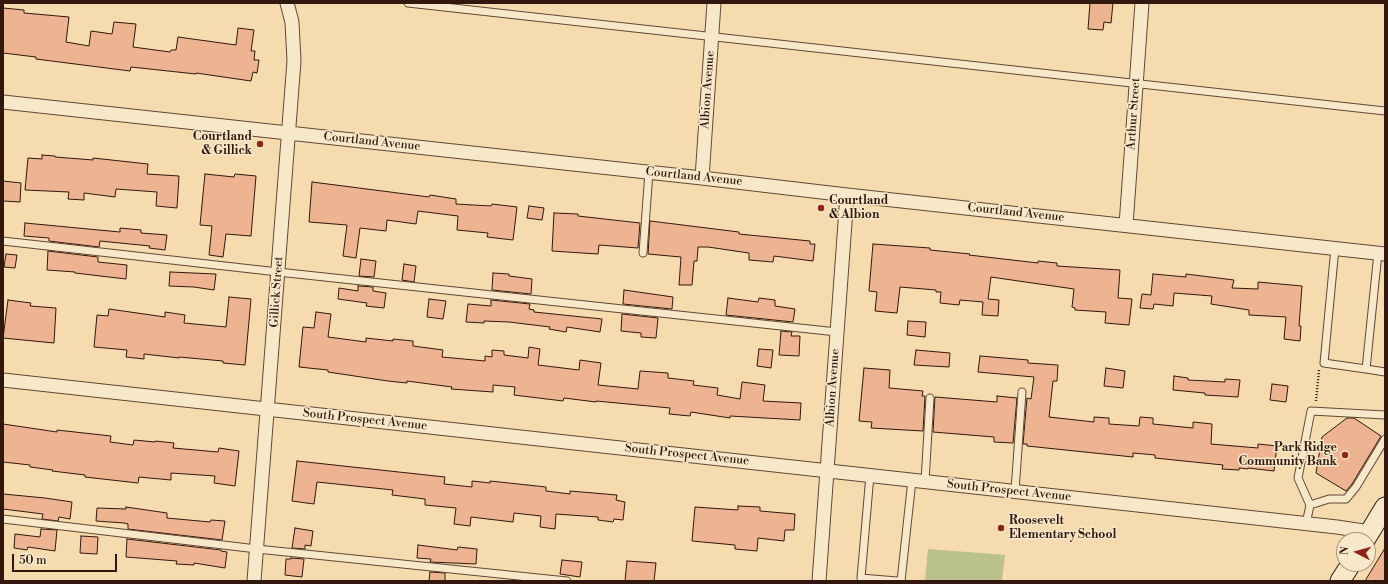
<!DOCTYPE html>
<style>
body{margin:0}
#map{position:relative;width:1388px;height:584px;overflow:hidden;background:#f5dbad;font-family:"Libre Bodoni",serif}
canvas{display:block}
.frame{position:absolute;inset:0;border:4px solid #31170d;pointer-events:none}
.north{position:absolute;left:1336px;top:532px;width:40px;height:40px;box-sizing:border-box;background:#f8e8ca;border:1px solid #a8947e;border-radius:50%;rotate:276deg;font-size:11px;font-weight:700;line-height:16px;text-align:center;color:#31170d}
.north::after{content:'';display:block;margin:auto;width:14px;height:18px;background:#8f2418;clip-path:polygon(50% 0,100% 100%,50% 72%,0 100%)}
.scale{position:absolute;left:12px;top:554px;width:105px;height:18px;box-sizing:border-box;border:2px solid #31170d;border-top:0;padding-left:5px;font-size:12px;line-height:14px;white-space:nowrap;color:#31170d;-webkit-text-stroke:3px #f8e8ca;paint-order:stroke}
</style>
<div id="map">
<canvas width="1388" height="584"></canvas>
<div class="frame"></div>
<div class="north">N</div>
<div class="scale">50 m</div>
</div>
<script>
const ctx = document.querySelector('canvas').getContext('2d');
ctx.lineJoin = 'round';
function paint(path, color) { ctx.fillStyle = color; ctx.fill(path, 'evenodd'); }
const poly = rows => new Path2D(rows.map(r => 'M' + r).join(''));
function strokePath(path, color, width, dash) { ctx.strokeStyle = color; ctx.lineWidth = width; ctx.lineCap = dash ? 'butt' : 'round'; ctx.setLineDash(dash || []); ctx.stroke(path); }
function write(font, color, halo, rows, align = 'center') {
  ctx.font = font + ' "Libre Bodoni",serif'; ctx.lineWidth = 3; ctx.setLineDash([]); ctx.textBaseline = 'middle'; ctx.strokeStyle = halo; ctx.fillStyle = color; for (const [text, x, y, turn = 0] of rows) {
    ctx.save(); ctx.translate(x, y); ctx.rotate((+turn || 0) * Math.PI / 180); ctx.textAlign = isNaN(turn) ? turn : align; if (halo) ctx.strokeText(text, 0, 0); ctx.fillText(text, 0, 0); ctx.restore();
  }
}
paint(poly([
 [928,549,1005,555,1002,581,925,581]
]), '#b9c18c');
const building = poly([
 [1090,3,1113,3,1111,23,1104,22,1103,30,1088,29,1090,3],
 [3,8,24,10,24,13,69,17,66,42,89,46,91,31,112,34,114,22,136,24,133,47,170,52,171,50,176,50,178,37,236,45,238,28,254,30,251,51,255,51,254,60,259,60,257,73,253,72,251,81,196,73,196,74,131,67,130,71,36,59,36,57,3,53,3,8],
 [42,155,55,156,55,157,93,160,93,158,148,164,147,174,179,176,177,208,156,206,157,192,116,189,115,197,84,193,84,200,68,199,69,192,25,190,28,158,42,159,42,155],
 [205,174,234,177,235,174,256,176,251,236,226,234,223,257,209,255,212,226,200,225,205,174],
 [3,181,21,183,20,202,3,201,3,181],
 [312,182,429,197,430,195,456,199,456,204,491,206,492,204,517,207,513,240,487,237,488,233,457,230,458,216,418,211,416,224,387,220,386,231,360,228,356,258,343,256,347,225,309,222,312,182],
 [529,206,544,208,542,220,527,218,529,206],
 [554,213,578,214,578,216,640,223,638,248,599,245,598,254,552,251,554,213],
 [650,221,739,232,739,234,810,241,810,244,815,244,813,261,774,256,773,262,749,260,749,253,708,247,698,247,697,261,694,261,692,285,679,285,681,257,648,254,650,221],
 [25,223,120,232,120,228,141,230,141,233,167,235,165,250,149,248,150,246,100,241,99,247,49,241,49,238,24,236,25,223],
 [873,244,930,248,930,250,970,254,969,255,1038,263,1038,261,1057,263,1057,266,1120,270,1118,298,1132,299,1129,325,1105,323,1106,312,1075,310,1075,308,1072,307,1074,289,991,277,988,299,999,300,998,316,982,315,983,302,960,300,959,305,940,303,941,292,936,292,936,290,900,287,897,313,875,311,877,292,869,291,873,244],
 [48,251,98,257,98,262,127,265,126,279,75,273,75,272,47,270,48,251],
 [6,254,17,255,15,268,4,267,6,254],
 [361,259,376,261,374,277,359,276,361,259],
 [404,264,416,266,414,282,402,280,404,264],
 [170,272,216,274,214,290,194,287,169,286,170,272],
 [493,273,509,274,509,276,532,279,531,294,492,290,493,273],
 [1153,274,1186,277,1186,274,1234,280,1232,288,1258,289,1258,282,1302,286,1299,326,1301,326,1300,341,1284,339,1286,317,1249,315,1249,310,1211,304,1212,296,1174,293,1173,306,1154,304,1153,309,1140,308,1142,294,1151,295,1153,274],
 [358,286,373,287,373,291,386,293,384,308,366,306,367,303,338,299,339,288,358,291,358,286],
 [624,290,673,297,672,309,623,304,624,290],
 [229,297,251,299,245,365,223,363,223,361,179,357,179,358,144,354,144,359,126,357,127,350,94,347,97,315,108,316,109,309,165,317,165,312,185,315,184,323,226,327,229,297],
 [728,298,758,302,759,298,775,300,775,306,795,309,793,322,726,315,728,298],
 [429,299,446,301,443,319,427,317,429,299],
 [8,300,31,303,30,306,56,308,54,343,3,338,8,300],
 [491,300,530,304,529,309,534,310,534,312,602,319,600,332,567,327,566,332,549,329,550,327,509,322,484,321,484,323,466,322,468,304,491,306,491,300],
 [316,312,331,314,328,337,366,342,366,338,393,341,393,339,413,341,413,346,443,350,442,357,485,361,485,356,492,357,492,350,504,351,504,355,528,358,529,347,540,349,538,365,579,370,580,360,601,363,598,385,638,389,640,371,668,373,668,378,694,381,693,385,718,388,717,395,740,399,742,382,765,385,763,401,801,403,800,420,730,416,730,418,691,412,690,416,669,414,670,408,596,401,596,402,564,398,563,401,514,395,515,387,493,385,493,392,451,389,452,387,407,381,407,383,388,381,328,372,328,370,299,367,303,327,314,328,316,312],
 [622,314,658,318,656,338,641,337,641,333,621,331,622,314],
 [908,321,926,322,925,337,907,335,908,321],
 [781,331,792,332,791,336,800,336,799,356,779,355,781,331],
 [759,349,773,350,771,368,757,366,759,349],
 [916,350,950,353,949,367,914,365,916,350],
 [980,356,1028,360,1028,363,1058,365,1057,381,1053,381,1049,417,1094,422,1094,417,1109,418,1109,424,1139,426,1140,417,1153,418,1153,424,1193,428,1193,422,1212,424,1211,444,1258,448,1258,444,1277,446,1274,471,1248,468,1248,469,1239,468,1239,470,1222,469,1223,465,1155,458,1155,455,1133,453,1133,457,1027,446,1027,444,1023,444,1027,398,1031,399,1034,377,978,372,980,356],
 [864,368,890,370,889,388,923,391,922,396,925,396,923,431,871,428,872,422,859,421,864,368],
 [1106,368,1125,371,1123,388,1104,386,1106,368],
 [1174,376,1188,378,1188,380,1225,382,1225,379,1240,380,1238,397,1205,395,1205,393,1173,390,1174,376],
 [1272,384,1288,386,1286,402,1270,400,1272,384],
 [997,396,1017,398,1013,443,994,442,994,437,933,432,935,397,997,402,997,396],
 [1347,418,1354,418,1381,436,1352,484,1346,491,1316,473,1322,437,1347,418],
 [3,424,57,432,57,430,111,436,110,442,133,445,134,440,155,442,155,441,174,443,173,448,218,452,219,448,239,451,235,486,214,483,215,476,171,473,171,480,139,477,138,483,85,477,85,475,52,471,53,470,30,467,30,465,3,462,3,424],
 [297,461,445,477,444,484,472,487,472,481,490,483,490,481,546,487,546,491,570,494,570,491,617,495,616,500,625,502,623,520,614,519,613,522,598,520,598,517,556,514,555,529,540,527,541,516,514,513,513,522,471,517,470,526,454,524,456,508,425,505,425,499,392,495,393,490,317,482,314,504,292,501,297,461],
 [3,494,45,498,72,502,70,519,59,517,58,521,42,519,43,514,3,509,3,494],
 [738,506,760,507,760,511,795,514,794,530,785,530,784,541,758,538,757,551,735,549,735,545,692,541,695,507,738,510,738,506],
 [126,507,167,513,167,518,210,522,211,520,225,521,222,540,128,529,128,524,124,523,96,521,97,508,126,509,126,507],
 [295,528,313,531,311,546,305,545,305,549,292,548,295,528],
 [41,529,57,530,55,551,28,547,27,550,14,548,15,534,40,537,41,529],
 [81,536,98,537,97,554,80,553,81,536],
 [127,539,221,550,221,551,227,552,225,568,194,563,194,565,176,564,177,561,126,557,127,539],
 [418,545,457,550,458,547,477,549,476,564,430,562,431,559,417,558,418,545],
 [1385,548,1385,581,1365,581,1385,548],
 [291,558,304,559,302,577,285,575,286,559,291,559,291,558],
 [562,560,582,562,580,577,560,574,562,560],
 [627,561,656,563,654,581,625,581,627,561],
 [430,572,445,573,445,581,429,581,430,572]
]);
paint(building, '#eeb492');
strokePath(building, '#31170d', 1);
const lane = poly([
 [408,3,1385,111],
 [3,241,278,272,837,332],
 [1335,248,1324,363,1366,369],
 [643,253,649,172],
 [1378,253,1366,369,1385,372],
 [870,475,861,578,897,581],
 [925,481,930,398],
 [1015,491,1022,392],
 [1310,505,1329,499,1346,499,1356,487,1385,439],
 [3,519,257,549,567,581],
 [1306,524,1310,505,1298,478,1311,411,1385,415],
 [901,581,912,480]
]);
const street = poly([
 [3,102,702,178,847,195,1385,254],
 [702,178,714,3],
 [1126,225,1142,3],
 [3,380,1337,527,1370,532],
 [254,581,294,61,292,22,287,3],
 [819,581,847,195]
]);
const secondary = poly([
 [1365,540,1385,507],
 [1340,581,1351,564]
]);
strokePath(lane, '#624835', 9);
strokePath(street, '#624835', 15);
strokePath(secondary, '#31170d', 21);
strokePath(poly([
 [1316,401,1319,370]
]), '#31170d', 2.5, [1, 2]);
strokePath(lane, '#f8e8ca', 7);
strokePath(street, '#f8e8ca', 13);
strokePath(secondary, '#f8e8ca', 19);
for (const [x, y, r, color] of [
 [260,144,4,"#8f2418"],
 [821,208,4,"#8f2418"],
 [1345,455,4,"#8f2418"],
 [1001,528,4,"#8f2418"]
]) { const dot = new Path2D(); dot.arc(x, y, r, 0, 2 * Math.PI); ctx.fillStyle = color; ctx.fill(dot); strokePath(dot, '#f8e8ca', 1.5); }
write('12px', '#31170d', '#f8e8ca', [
 ["Albion Avenue",708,90,-86],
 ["Arthur Street",1134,114,-86],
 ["Courtland Avenue",372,142,6],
 ["Courtland Avenue",694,177,6],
 ["Courtland Avenue",1016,213,6],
 ["Gillick Street",277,292,-86],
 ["Albion Avenue",833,388,-86],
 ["South Prospect Avenue",365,420,6],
 ["South Prospect Avenue",687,455,6],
 ["South Prospect Avenue",1009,491,6]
]);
write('bold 12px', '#31170d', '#f8e8ca', [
 ["Courtland",252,137],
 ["& Gillick",252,151],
 ["Courtland",829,201,"left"],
 ["& Albion",829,215,"left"],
 ["Park Ridge",1337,448],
 ["Community Bank",1337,462],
 ["Roosevelt",1009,521,"left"],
 ["Elementary School",1009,535,"left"]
], 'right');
</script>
